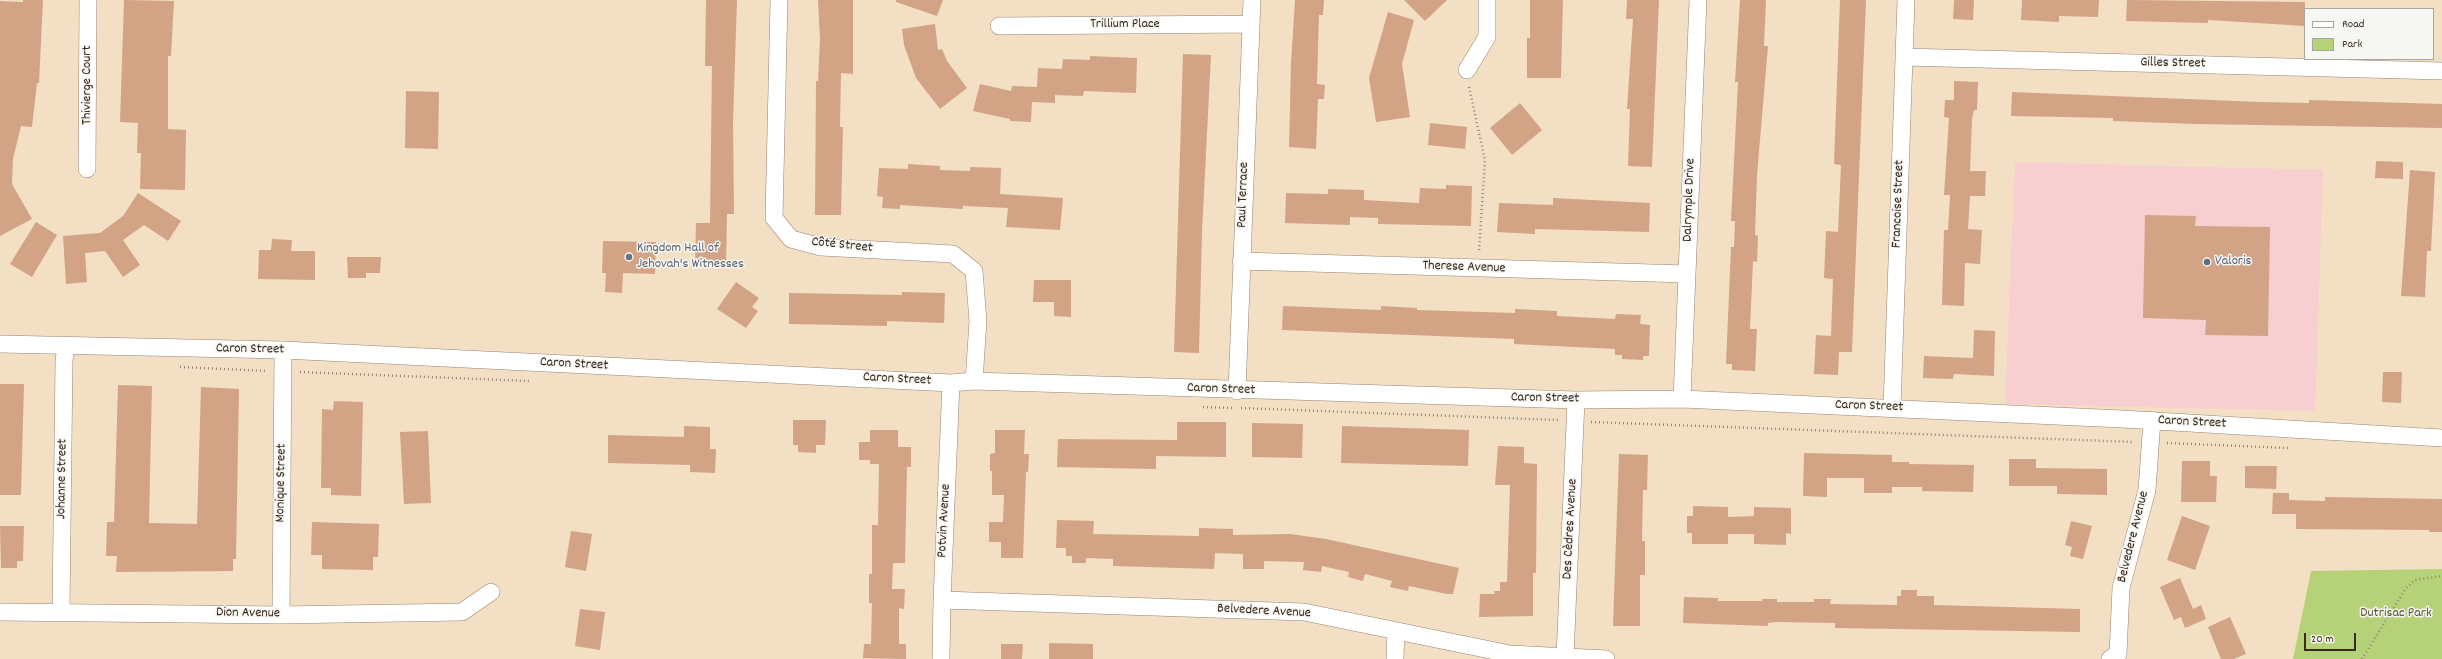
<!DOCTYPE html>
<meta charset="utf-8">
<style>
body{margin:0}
#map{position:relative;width:2442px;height:659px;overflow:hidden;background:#f3dfc3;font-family:Dekko,sans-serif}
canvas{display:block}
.legend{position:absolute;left:2304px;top:8px;width:130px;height:52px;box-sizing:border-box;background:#f6f6f2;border:1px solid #aba49d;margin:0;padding:5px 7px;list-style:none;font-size:12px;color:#3b2a1e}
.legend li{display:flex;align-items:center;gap:8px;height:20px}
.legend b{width:20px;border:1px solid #aba49d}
.scale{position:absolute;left:2304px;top:633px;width:52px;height:18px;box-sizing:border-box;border:2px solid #3b2a1e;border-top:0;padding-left:5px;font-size:12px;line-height:14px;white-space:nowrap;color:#3b2a1e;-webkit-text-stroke:3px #f6f6f2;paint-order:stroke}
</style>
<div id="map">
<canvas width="2442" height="659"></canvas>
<ul class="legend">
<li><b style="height:5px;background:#fff"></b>Road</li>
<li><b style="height:11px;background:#b6d278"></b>Park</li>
</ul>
<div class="scale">20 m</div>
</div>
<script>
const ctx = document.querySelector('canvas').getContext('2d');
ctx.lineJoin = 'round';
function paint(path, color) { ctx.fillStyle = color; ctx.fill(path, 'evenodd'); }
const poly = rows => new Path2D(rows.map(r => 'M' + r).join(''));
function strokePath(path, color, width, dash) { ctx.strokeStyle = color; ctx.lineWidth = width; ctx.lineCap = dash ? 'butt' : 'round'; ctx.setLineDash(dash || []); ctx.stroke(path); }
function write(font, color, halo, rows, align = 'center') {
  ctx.font = font + ' Dekko,sans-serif'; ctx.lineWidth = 3; ctx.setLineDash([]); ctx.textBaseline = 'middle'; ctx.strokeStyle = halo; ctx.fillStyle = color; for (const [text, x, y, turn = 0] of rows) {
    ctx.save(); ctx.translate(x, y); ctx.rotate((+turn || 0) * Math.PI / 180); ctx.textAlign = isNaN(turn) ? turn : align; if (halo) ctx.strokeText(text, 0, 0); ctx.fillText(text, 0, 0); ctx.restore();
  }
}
paint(poly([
 [2015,162,2323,170,2315,411,2005,404]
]), '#f7cfd0');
paint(poly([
 [2442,569,2442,659,2293,659,2311,571]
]), '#b6d278');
paint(poly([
 [23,0,43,0,39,83,37,83,32,127,21,126,13,159,12,184,32,219,0,236,0,1,23,2],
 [124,0,174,1,171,56,168,56,168,129,186,130,185,190,140,189,141,153,137,153,138,123,120,122],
 [706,0,737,0,733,123,734,214,727,214,726,266,695,265,696,223,710,223,712,66,705,66],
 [818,0,853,0,853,74,841,73,840,127,843,127,841,215,815,215,816,81,818,81,820,39],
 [896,0,943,0,937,16,896,2],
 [1295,0,1324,0,1323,15,1319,15,1317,84,1325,85,1324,99,1318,99,1316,149,1289,147,1291,63],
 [1404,0,1447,0,1425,21],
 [1530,0,1563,0,1561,78,1527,78,1527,38,1530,38],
 [1627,0,1659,0,1652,167,1628,166,1630,109,1627,109,1633,19,1626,19],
 [1740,0,1766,0,1764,46,1768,46,1757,175,1755,235,1758,236,1757,262,1753,261,1750,329,1757,329,1755,371,1732,370,1732,364,1726,364,1731,247,1734,247,1735,221,1731,221,1738,82,1735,82],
 [1840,0,1866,0,1852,352,1839,352,1838,375,1814,374,1816,335,1831,336,1833,279,1824,278,1826,231,1838,232,1841,165,1834,164],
 [1954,0,1974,0,1973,20,1953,19],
 [2022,0,2099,0,2098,17,2059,16,2059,22,2021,20],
 [2127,0,2305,2,2305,26,2208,20,2208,23,2126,21],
 [1388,12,1414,20,1402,64,1410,117,1376,122,1369,78],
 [935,24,938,50,942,49,947,61,967,88,940,109,916,78,904,45,902,29],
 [1183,54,1211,55,1202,232,1199,353,1174,352],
 [1090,56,1137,58,1136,93,1084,91,1083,96,1055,95,1055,103,1032,102,1031,122,1010,121,1010,119,973,111,980,84,1011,91,1012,86,1037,87,1038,68,1062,69,1063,59,1090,60],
 [1954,81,1978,82,1977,110,1974,110,1972,119,1970,171,1986,171,1985,196,1970,196,1968,229,1982,230,1980,264,1965,263,1964,306,1942,305,1944,230,1948,230,1950,195,1944,195,1949,118,1944,117,1945,100,1954,100],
 [406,91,439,92,438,149,405,148],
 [2012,92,2261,102,2309,103,2309,100,2442,104,2442,128,2195,124,2113,121,2113,118,2011,116],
 [1520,103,1542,130,1512,155,1490,128],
 [1430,123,1467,127,1465,149,1428,145],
 [2376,161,2403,162,2403,179,2375,178],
 [908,164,940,166,940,170,970,171,970,167,1001,168,1000,194,1063,198,1060,230,1006,227,1008,208,963,206,963,209,900,205,900,209,882,208,883,197,877,196,879,168,908,169],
 [2410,170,2435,172,2431,251,2427,251,2425,297,2401,296],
 [1446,185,1472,186,1471,226,1378,224,1378,218,1350,217,1350,225,1285,223,1286,193,1328,194,1328,189,1364,190,1364,200,1419,203,1420,188,1446,189],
 [138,193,181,221,168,241,144,225,123,240,140,265,123,277,105,251,85,253,87,282,66,284,63,236,100,233,123,216],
 [1553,198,1650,203,1649,232,1535,229,1535,234,1497,232,1499,203,1553,205],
 [2145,215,2196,216,2195,226,2270,227,2268,336,2205,335,2206,320,2143,318],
 [36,222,57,235,32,277,10,264],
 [272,239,292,240,291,251,315,251,315,280,258,279,259,250,271,250],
 [603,241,656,242,655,274,623,273,622,293,605,292,606,273,602,273],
 [347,257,381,257,380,273,366,273,366,278,348,278],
 [1034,280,1071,280,1071,317,1054,316,1054,302,1033,302],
 [736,282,759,298,752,307,758,311,746,328,717,309],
 [902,292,945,293,944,323,887,321,887,326,789,324,789,293,902,295],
 [1283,306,1381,310,1381,306,1417,308,1417,310,1515,313,1515,309,1557,311,1557,316,1615,319,1616,314,1641,315,1640,324,1650,325,1649,356,1643,356,1643,360,1622,359,1622,355,1615,355,1615,349,1514,344,1514,339,1282,330],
 [1974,330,1995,331,1994,376,1954,374,1953,379,1923,378,1924,356,1973,358],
 [2383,372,2402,372,2401,403,2382,402],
 [0,384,24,384,21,495,0,495],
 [118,385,152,386,149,523,197,524,201,387,239,389,236,559,233,559,233,571,116,572,117,556,106,556,107,522,114,522],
 [334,401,363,402,361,496,331,495,331,488,321,488,322,409,333,410],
 [793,420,826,420,825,445,816,445,816,453,798,452,798,445,793,445],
 [1177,422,1226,422,1226,457,1156,456,1156,469,1057,467,1058,439,1177,440],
 [1252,423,1303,424,1302,458,1252,457],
 [684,426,710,427,710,449,716,449,715,473,690,472,690,465,608,463,608,435,684,437],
 [1342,426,1469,430,1468,466,1341,463],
 [870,430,898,430,898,447,911,447,911,467,907,467,905,563,893,563,892,589,905,589,904,609,899,608,899,644,906,644,906,659,863,658,864,644,871,644,872,603,869,603,869,574,872,574,872,525,878,525,879,464,870,464,870,460,859,460,859,442,870,442],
 [995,430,1025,430,1024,454,1029,454,1028,472,1026,472,1023,558,1001,558,1001,542,989,542,989,522,1003,522,1004,495,992,495,992,471,990,471,990,454,995,453],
 [428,431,431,503,404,504,400,432],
 [1498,446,1524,447,1524,463,1537,464,1536,573,1533,573,1533,616,1479,617,1480,594,1495,594,1494,591,1500,591,1500,582,1507,582,1510,485,1495,485],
 [1804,453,1892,455,1892,462,1909,462,1909,464,1974,465,1973,492,1922,491,1922,487,1892,487,1892,493,1864,493,1864,478,1827,478,1827,497,1803,496],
 [1619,454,1648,455,1647,490,1643,490,1642,541,1645,541,1645,575,1640,575,1640,626,1613,626],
 [2009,459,2036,459,2036,468,2107,469,2107,495,2057,494,2057,486,2009,486],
 [2182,461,2210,461,2210,476,2217,476,2216,502,2181,502],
 [2245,466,2277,466,2276,489,2245,488],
 [2273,493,2289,493,2289,500,2325,501,2325,497,2442,499,2442,532,2429,532,2429,530,2296,529,2296,514,2272,514],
 [1693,506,1728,507,1728,517,1754,516,1754,507,1791,508,1791,534,1786,533,1786,545,1754,544,1754,534,1728,534,1728,544,1692,544,1692,533,1687,533,1687,516,1693,516],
 [2182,516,2210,526,2195,570,2167,560],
 [1057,520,1094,521,1093,534,1199,536,1199,528,1233,529,1233,535,1290,534,1326,539,1459,568,1453,594,1447,594,1409,586,1408,591,1390,587,1392,581,1365,574,1363,581,1348,577,1349,572,1322,566,1321,572,1303,570,1304,562,1264,561,1264,569,1243,569,1243,554,1215,553,1214,569,1113,566,1113,559,1086,558,1086,563,1072,563,1072,556,1066,556,1066,548,1056,548],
 [2071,521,2092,526,2083,559,2070,556,2072,547,2065,545],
 [312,522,379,524,378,557,373,557,373,570,322,569,322,555,311,555],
 [0,526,24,526,23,561,17,561,17,568,1,568],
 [571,531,592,534,586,571,565,567],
 [2180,578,2193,609,2201,605,2206,619,2185,628,2181,617,2174,620,2160,587],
 [1901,590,1917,590,1917,596,1934,596,1934,605,2080,609,2080,632,1835,628,1835,623,1776,622,1768,623,1768,626,1683,623,1684,597,1718,598,1718,601,1762,601,1762,599,1777,599,1777,602,1814,602,1814,599,1831,599,1830,604,1897,605,1897,596,1901,596],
 [580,609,605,612,600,650,575,646],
 [2230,617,2246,654,2234,659,2221,659,2208,627],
 [1049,643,1093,644,1093,659,1049,659],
 [1001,644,1023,644,1022,659,1001,659]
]), '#d3a385');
const minor = poly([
 [779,0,774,218,791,239,821,247,953,254,974,271,978,321,974,381],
 [999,26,1251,24],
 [1904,57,2442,71],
 [1467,70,1487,37,1487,0],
 [87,169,88,0],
 [1241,261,1687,274],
 [0,344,283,350,951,383,974,381,1576,400,1682,399,2122,419,2442,438],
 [1237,391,1252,0],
 [1682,399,1698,0],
 [1892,407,1906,0],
 [942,600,1304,612,1510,654,1606,659],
 [0,612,281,615,462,612,491,592],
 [61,612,64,361,66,346],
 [281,615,283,350],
 [1565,657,1576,400],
 [941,659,942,600,951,383],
 [1395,659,1396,631],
 [2110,659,2118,654,2121,588,2147,490,2152,420]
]);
strokePath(minor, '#978470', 18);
strokePath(poly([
 [1469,87,1485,160,1479,251],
 [180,367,267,371],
 [300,372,529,381],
 [1203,407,1232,408],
 [1241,408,1558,420],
 [1591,422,2134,442],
 [2167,443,2288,448],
 [2362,659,2406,588,2415,580,2442,576]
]), '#978470', 2.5, [1, 3]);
strokePath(minor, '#fff', 17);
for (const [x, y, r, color] of [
 [629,257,4,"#6b7280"],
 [2207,262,4,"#5c6f8a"]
]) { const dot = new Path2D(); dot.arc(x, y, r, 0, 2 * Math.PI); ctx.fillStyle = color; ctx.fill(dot); strokePath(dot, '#f6f6f2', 1.5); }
write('14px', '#3b2a1e', '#f6f6f2', [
 ["Trillium Place",1125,25],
 ["Gilles Street",2173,64,1],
 ["Thivierge Court",88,85,-90],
 ["Paul Terrace",1244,195,-88],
 ["Dalrymple Drive",1690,200,-88],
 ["Francoise Street",1899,204,-88],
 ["Côté Street",842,246,6],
 ["Therese Avenue",1464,268,2],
 ["Caron Street",250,350,1],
 ["Caron Street",574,365,3],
 ["Caron Street",897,380,3],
 ["Caron Street",1221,390,2],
 ["Caron Street",1545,399,1],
 ["Caron Street",1869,407,2],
 ["Caron Street",2192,423,3],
 ["Johanne Street",63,479,-89],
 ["Monique Street",282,483,-89],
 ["Potvin Avenue",945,521,-87],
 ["Des Cèdres Avenue",1571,529,-87],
 ["Belvedere Avenue",2134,537,-76],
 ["Belvedere Avenue",1264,612,3],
 ["Dion Avenue",248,614,1]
]);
write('14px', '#5b616d', '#f6f6f2', [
 ["Kingdom Hall of",637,249],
 ["Jehovah's Witnesses",637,265]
], 'left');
write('14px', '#4e5e75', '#f6f6f2', [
 ["Valoris",2215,262]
], 'left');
write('14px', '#5a5434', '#f6f6f2', [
 ["Dutrisac Park",2396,614]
]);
</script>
